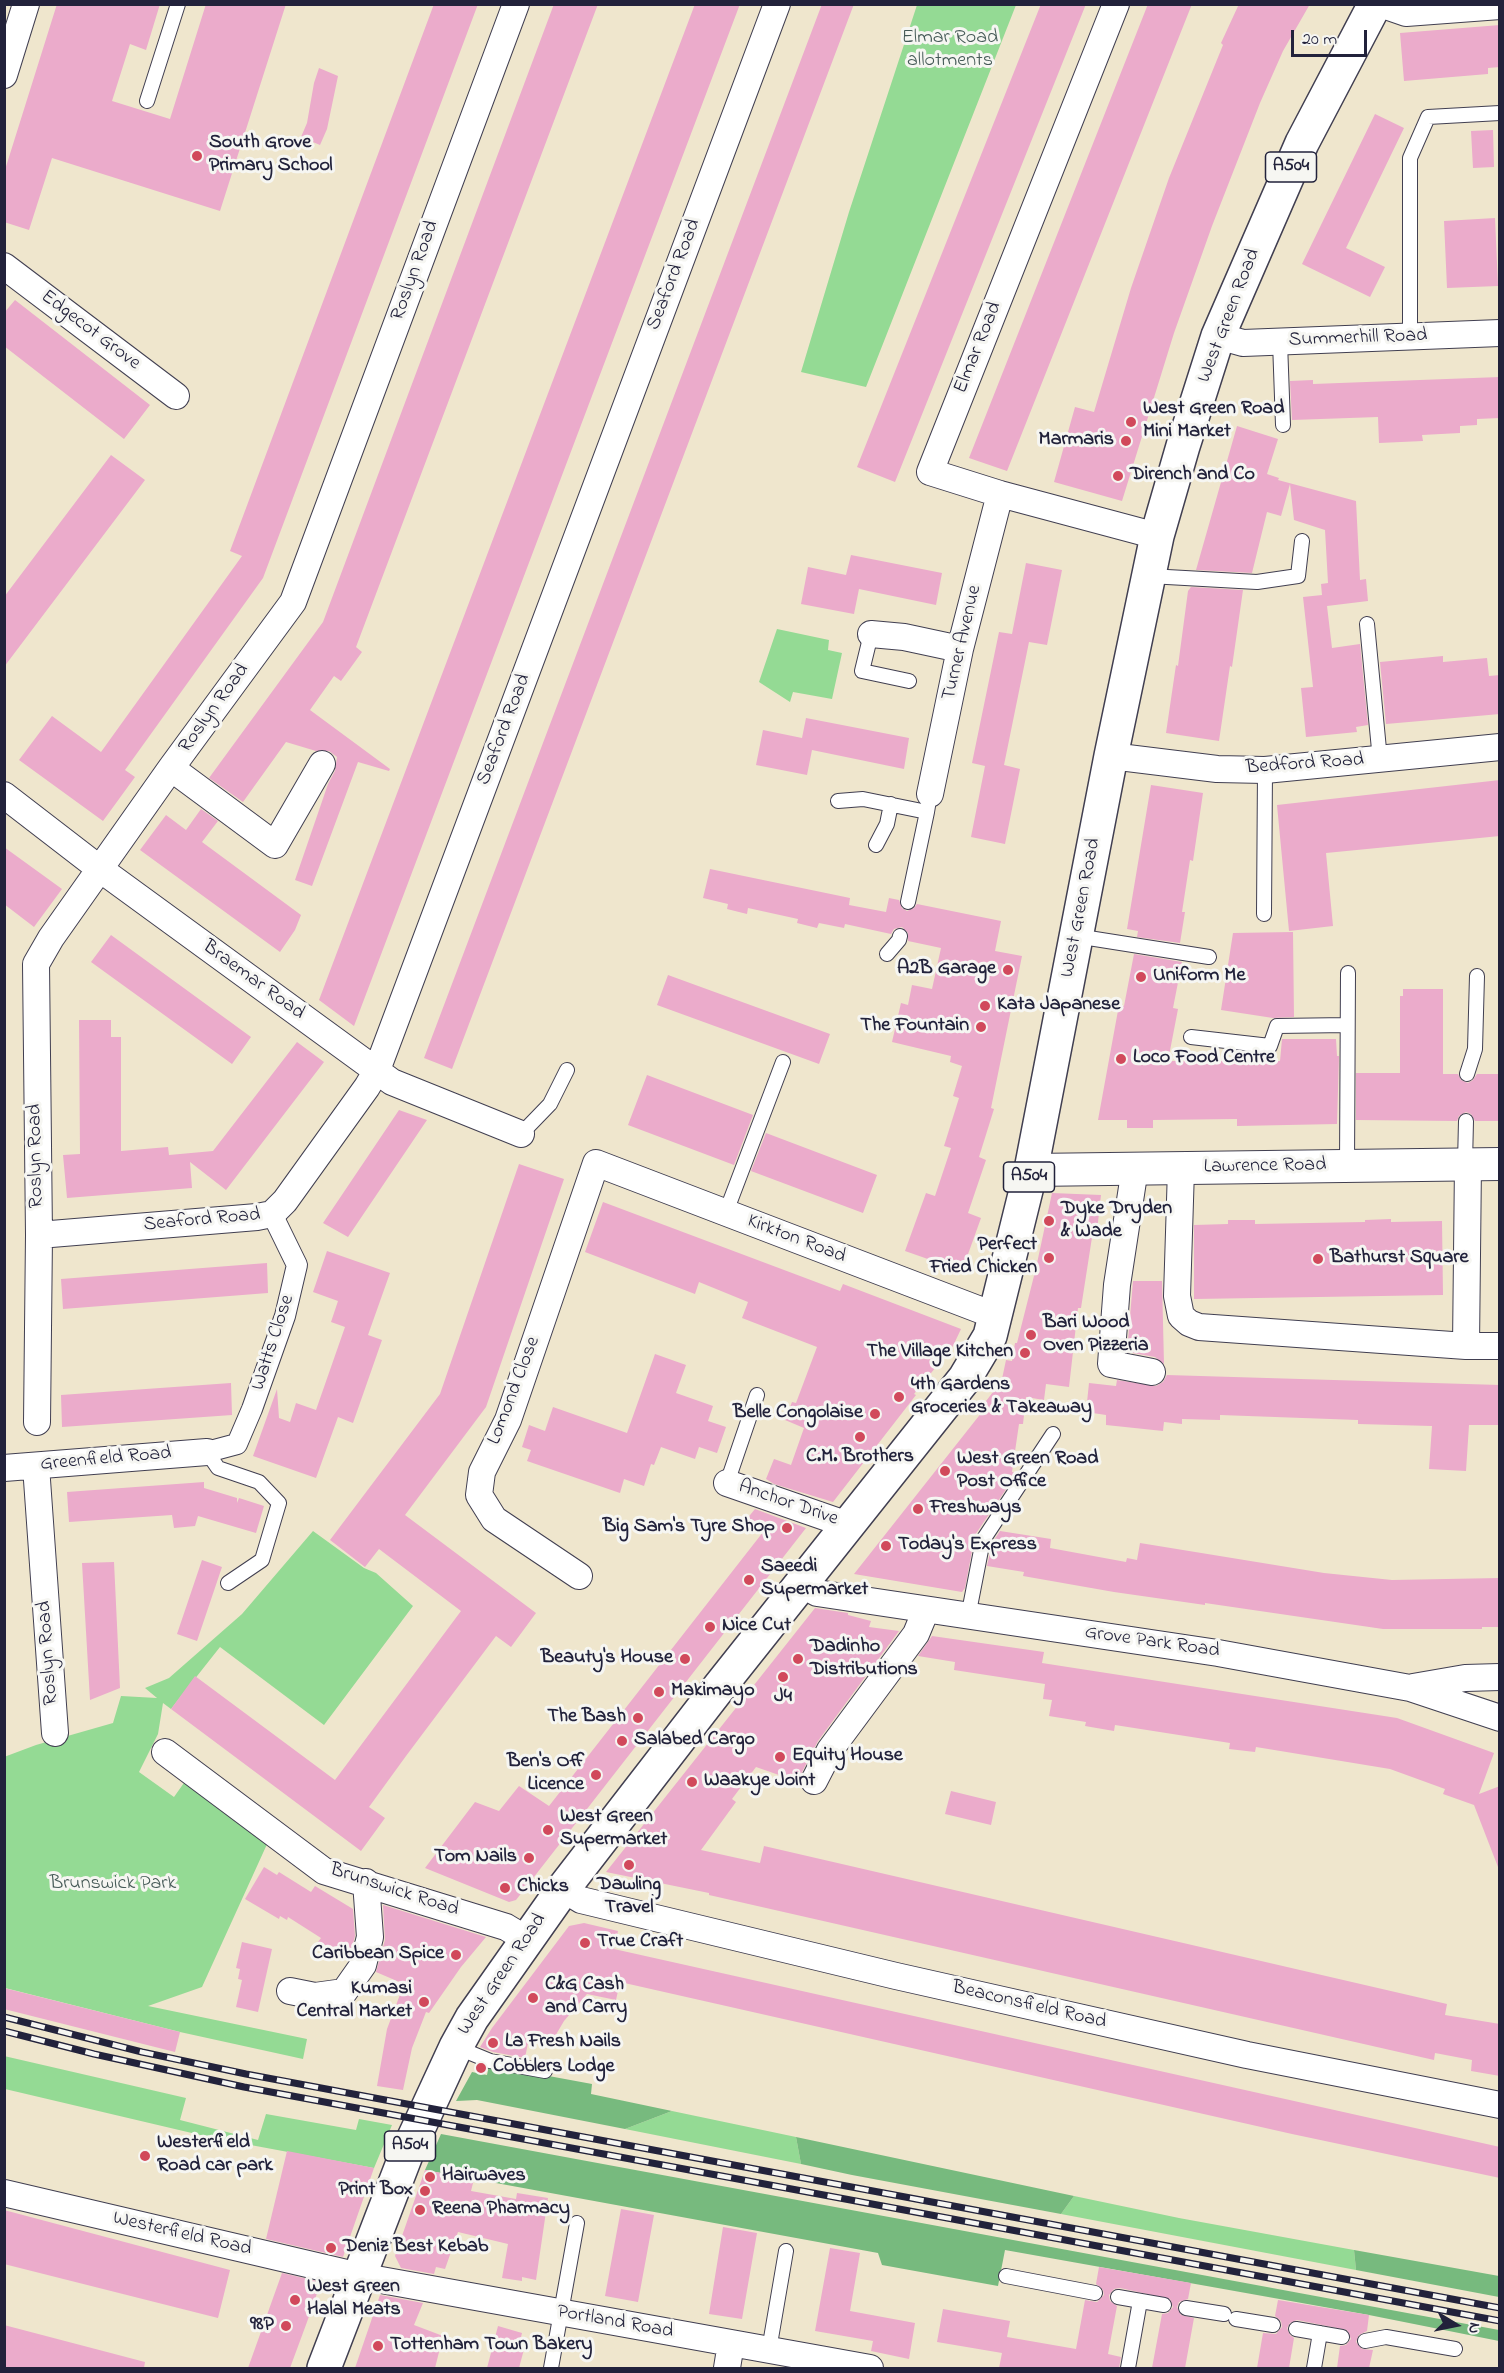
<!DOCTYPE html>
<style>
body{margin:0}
#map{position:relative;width:1504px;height:2373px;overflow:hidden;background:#efe6cd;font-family:"Indie Flower",sans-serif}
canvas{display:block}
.frame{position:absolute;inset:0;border:6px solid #22223b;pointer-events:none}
.north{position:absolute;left:1426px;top:2295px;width:60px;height:60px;-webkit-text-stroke:4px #f6f6f2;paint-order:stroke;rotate:100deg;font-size:16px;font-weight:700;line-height:24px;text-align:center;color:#22223b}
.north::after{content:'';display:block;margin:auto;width:21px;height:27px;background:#22223b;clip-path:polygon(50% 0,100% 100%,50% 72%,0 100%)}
.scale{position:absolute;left:1291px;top:30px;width:76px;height:27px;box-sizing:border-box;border:3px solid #22223b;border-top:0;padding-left:8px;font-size:18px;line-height:21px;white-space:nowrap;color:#22223b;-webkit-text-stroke:4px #f6f6f2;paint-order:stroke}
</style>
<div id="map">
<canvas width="1504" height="2373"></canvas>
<div class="frame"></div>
<div class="north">N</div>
<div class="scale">20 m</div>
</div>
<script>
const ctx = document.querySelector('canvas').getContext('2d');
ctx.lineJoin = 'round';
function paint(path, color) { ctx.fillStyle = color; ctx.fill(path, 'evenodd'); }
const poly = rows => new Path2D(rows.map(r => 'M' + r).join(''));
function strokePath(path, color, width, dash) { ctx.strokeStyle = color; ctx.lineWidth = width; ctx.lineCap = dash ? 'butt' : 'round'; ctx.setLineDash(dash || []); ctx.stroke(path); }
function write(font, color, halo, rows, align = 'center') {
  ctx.font = font + ' "Indie Flower",sans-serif'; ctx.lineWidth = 6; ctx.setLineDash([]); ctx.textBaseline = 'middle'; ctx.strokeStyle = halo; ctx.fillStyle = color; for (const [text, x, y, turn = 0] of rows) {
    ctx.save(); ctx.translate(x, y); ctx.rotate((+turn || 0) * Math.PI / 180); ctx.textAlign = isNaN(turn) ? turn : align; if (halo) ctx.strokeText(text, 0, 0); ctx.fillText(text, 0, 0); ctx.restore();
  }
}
paint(poly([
 [917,5,1016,5,866,387,801,372,849,212],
 [777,629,829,640,828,650,842,653,832,699,793,692,790,702,759,682],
 [313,1531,364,1568,376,1573,413,1606,324,1725,220,1647,171,1709,163,1703,158,1734,139,1772,174,1797,186,1780,268,1842,202,1987,148,2006,307,2039,303,2059,180,2032,5,1988,4,1757,36,1745,113,1723,121,1696,157,1698,145,1688,169,1678,242,1614],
 [4,2056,186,2098,180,2120,258,2140,266,2114,356,2130,359,2119,392,2125,374,2168,213,2138,5,2089],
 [672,2111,796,2137,801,2164,625,2129],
 [1074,2196,1179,2218,1354,2250,1356,2270,1061,2214]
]), '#94da94');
paint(poly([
 [489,2065,592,2084,591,2094,672,2111,625,2129,477,2100,456,2101,472,2072,487,2075],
 [441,2134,1499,2330,1499,2341,1369,2315,1005,2250,998,2286,882,2265,878,2253,425,2170],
 [796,2137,1074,2196,1061,2214,852,2175,801,2164],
 [1354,2250,1499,2276,1499,2297,1356,2270]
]), '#77ba7e');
paint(poly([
 [57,4,160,4,146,50,130,44,112,101,170,119,206,4,286,4,220,211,52,158,29,230,4,222,4,173],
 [434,4,478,4,263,578,125,770,135,777,103,821,19,760,52,716,101,752,242,556,230,551],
 [554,4,598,4,356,647,362,652,341,681,334,676,310,710,390,769,389,771,358,762,312,886,295,880,328,784,335,771,337,757,329,751,316,751,286,742,243,802,209,778,323,622],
 [695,4,740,4,354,1026,319,1000],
 [822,4,854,4,452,1069,424,1058],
 [1041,4,1086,4,895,482,857,467],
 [1148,4,1192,4,1007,471,969,458],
 [1239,4,1310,4,1283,51,1260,103,1212,226,1174,333,1122,501,1054,482,1075,407,1094,412,1131,288,1169,178,1223,45,1221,43],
 [1500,25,1500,67,1488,68,1488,74,1404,81,1400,33],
 [319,68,338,76,327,129,320,145,301,137,307,123,314,83],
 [1375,114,1404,128,1346,248,1385,267,1370,297,1302,264],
 [1493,130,1494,167,1473,168,1471,131],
 [1495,218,1498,286,1447,288,1444,221],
 [15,300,150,405,124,439,4,346,4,313],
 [1500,377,1500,418,1477,419,1477,425,1460,426,1460,433,1422,435,1423,441,1379,443,1378,417,1292,420,1290,381,1313,380,1313,384],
 [1237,426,1278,439,1267,474,1279,478,1278,480,1356,501,1360,580,1366,579,1368,601,1327,606,1332,648,1360,644,1368,725,1356,727,1357,732,1306,737,1301,688,1313,687,1303,597,1322,595,1321,584,1328,583,1325,530,1294,520,1290,484,1281,516,1267,512,1252,573,1196,570],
 [111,455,145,480,4,667,4,597],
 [851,555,942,573,936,605,859,589,854,614,801,604,808,567,846,575],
 [1026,563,1062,570,1047,645,1029,642,1004,765,1020,769,1005,844,971,837,985,766,972,763,999,632,1012,634],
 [1191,587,1243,590,1232,667,1230,666,1219,741,1166,733,1176,665,1178,666,1188,591],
 [1443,656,1443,662,1487,658,1489,676,1500,675,1500,714,1386,724,1380,662],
 [806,718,909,738,904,769,812,750,807,775,756,765,763,730,802,738],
 [1500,780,1500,836,1326,853,1333,926,1289,931,1277,805],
 [1151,785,1203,793,1193,861,1190,860,1182,912,1185,912,1180,943,1137,937,1138,931,1127,929],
 [201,809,218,821,202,842,301,915,295,930,280,952,140,850,166,815,186,830],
 [4,847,62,889,34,927,4,904],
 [710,869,850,898,849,905,886,912,889,898,899,900,902,908,907,911,914,908,917,904,1001,921,995,951,1022,956,991,1108,994,1109,979,1157,986,1160,968,1213,981,1218,962,1271,905,1251,926,1193,935,1196,951,1148,944,1146,959,1098,953,1096,962,1066,950,1062,951,1056,892,1042,901,1003,908,1005,912,985,932,989,941,948,908,941,908,933,902,927,894,929,891,934,845,924,844,928,819,923,817,928,797,923,798,919,748,908,747,914,727,909,728,904,703,898],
 [1293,932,1294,1017,1273,1018,1221,1010,1233,933],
 [111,935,251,1037,232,1064,91,962],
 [1134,954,1182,962,1173,1008,1178,1009,1168,1061,1280,1061,1282,1039,1336,1039,1337,1056,1339,1056,1337,1124,1237,1126,1237,1119,1153,1120,1153,1128,1127,1128,1127,1120,1098,1120,1119,1005,1124,1006],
 [668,975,830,1034,819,1064,657,1005],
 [1403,989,1443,989,1443,1074,1458,1074,1461,1080,1468,1083,1473,1080,1477,1074,1500,1074,1500,1121,1475,1121,1471,1114,1466,1112,1459,1116,1457,1121,1356,1120,1356,1073,1400,1073,1400,996,1403,996],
 [79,1020,111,1020,111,1037,121,1037,121,1151,168,1147,169,1155,213,1151,297,1042,324,1062,226,1190,190,1162,192,1188,67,1198,63,1155,80,1154],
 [647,1075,753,1115,734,1165,628,1125],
 [399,1110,427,1120,348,1237,323,1223],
 [766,1133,877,1175,863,1213,751,1171],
 [519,1164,564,1179,486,1407,405,1515,536,1613,511,1647,496,1636,406,1756,369,1807,385,1818,361,1851,171,1709,195,1676,335,1780,461,1611,379,1549,365,1567,330,1540,440,1394],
 [1052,1193,1101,1195,1097,1231,1093,1231,1081,1308,1078,1308,1069,1387,1046,1384,1044,1400,1026,1397,1023,1424,1019,1424,1012,1472,1017,1473,975,1535,965,1588,962,1592,854,1574,982,1412,983,1405,993,1392,993,1388,1002,1379,1006,1360,1012,1361,1015,1343,1017,1343,1036,1268],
 [603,1202,840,1291,843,1284,961,1329,953,1346,914,1394,916,1395,833,1502,774,1484,766,1479,774,1459,791,1465,804,1428,785,1420,792,1402,796,1403,817,1347,742,1318,748,1302,699,1282,695,1294,585,1252],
 [1391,1219,1391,1222,1442,1221,1443,1295,1194,1299,1194,1225,1228,1224,1228,1220,1255,1220,1255,1224,1365,1222,1365,1220],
 [327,1251,390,1273,368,1335,382,1340,353,1423,338,1417,316,1478,253,1456,277,1389,279,1418,290,1422,296,1403,316,1410,345,1327,331,1322,338,1301,313,1292],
 [267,1263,268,1293,63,1309,61,1279],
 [1133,1281,1162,1281,1164,1364,1155,1357,1127,1352],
 [655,1354,686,1365,676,1393,713,1406,708,1421,726,1427,717,1453,699,1447,695,1459,661,1447,654,1465,651,1464,644,1486,624,1479,620,1493,527,1461,531,1450,522,1447,529,1425,545,1431,553,1407,627,1433],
 [1167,1375,1500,1385,1500,1425,1469,1425,1466,1471,1429,1469,1432,1426,1358,1424,1358,1420,1220,1415,1220,1420,1182,1419,1182,1424,1164,1422,1163,1431,1106,1425,1106,1415,1086,1412,1089,1383,1116,1386,1117,1380,1156,1386,1163,1382],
 [231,1383,232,1415,62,1427,61,1395],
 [204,1482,204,1488,237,1498,237,1503,239,1498,264,1506,256,1533,198,1516,195,1526,174,1528,172,1515,69,1522,67,1492],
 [755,1509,806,1528,516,1900,509,1902,425,1868,475,1802,499,1811,519,1786,549,1806,767,1527,746,1520],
 [1000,1531,1051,1539,1050,1548,1126,1562,1127,1558,1137,1560,1140,1543,1324,1573,1392,1580,1500,1578,1500,1627,1482,1627,1482,1629,1383,1629,1205,1603,1205,1605,1114,1592,1023,1576,1024,1572,987,1566,992,1543],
 [202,1560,222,1567,197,1641,177,1634],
 [114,1562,120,1688,90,1700,82,1563],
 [815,1608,848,1613,848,1615,871,1621,869,1627,899,1631,818,1741,801,1774,799,1782,756,1767,732,1799,736,1802,701,1850,760,1863,764,1846,1447,2004,1445,2015,1500,2024,1500,2076,1471,2071,1472,2060,1435,2053,1434,2060,709,1895,709,1893,606,1872],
 [932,1636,1044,1652,1042,1663,1397,1718,1494,1753,1479,1794,1500,1786,1500,1866,1498,1867,1474,1805,1443,1794,1445,1789,1390,1769,1256,1747,1255,1752,1229,1749,1230,1743,1115,1725,1114,1731,1085,1726,1086,1722,1049,1716,1052,1700,1043,1699,1045,1684,954,1670,955,1662,918,1656],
 [951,1791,996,1802,991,1825,945,1814],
 [264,1867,277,1875,279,1872,311,1892,315,1886,353,1909,355,1936,349,1959,318,1942,321,1938,288,1917,287,1920,280,1916,279,1919,245,1899],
 [383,1905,486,1937,461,1967,429,2013,426,2012,412,2048,403,2090,377,2086,387,2029,404,1984,376,1972,385,1940],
 [584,1923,618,1931,614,1949,1500,2147,1500,2178,1292,2134,620,1982,616,2000,587,1994,564,2021,554,2038,530,2033,525,2058,493,2052,480,2047,492,2028,569,1926],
 [242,1942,272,1949,258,2012,236,2007,242,1980,238,1979,240,1969,236,1968],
 [4,1988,180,2032,175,2052,4,2009],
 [287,2151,374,2168,343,2257,266,2239],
 [425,2170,474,2179,471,2191,516,2199,517,2193,548,2198,536,2280,522,2277,522,2281,502,2278,508,2244,458,2232,445,2269,436,2267,434,2274,401,2268,395,2256],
 [621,2209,654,2215,638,2302,605,2296],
 [4,2210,230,2270,218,2318,4,2264],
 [723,2227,757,2233,742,2319,709,2314],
 [830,2248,860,2253,850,2311,915,2323,909,2359,871,2351,873,2341,815,2331],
 [1099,2267,1191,2283,1188,2299,1179,2302,1177,2307,1181,2315,1194,2318,1185,2368,1152,2368,1162,2314,1168,2313,1173,2307,1170,2299,1120,2288,1114,2289,1109,2295,1110,2301,1117,2306,1108,2354,1121,2357,1119,2368,999,2368,1002,2353,937,2342,943,2309,1010,2321,1007,2337,1076,2349,1085,2300,1097,2302,1104,2295,1103,2290,1096,2284],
 [282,2273,321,2282,307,2322,290,2368,248,2368],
 [380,2295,423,2303,414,2325,443,2336,435,2368,355,2368],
 [1278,2300,1369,2315,1367,2331,1359,2335,1356,2342,1362,2349,1373,2350,1369,2368,1337,2368,1340,2346,1346,2345,1351,2339,1347,2330,1297,2320,1290,2323,1287,2328,1290,2335,1294,2338,1289,2368,1257,2368,1263,2333,1276,2334,1282,2327,1281,2321,1275,2316],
 [4,2325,145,2362,144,2368,4,2368],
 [498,2326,522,2333,521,2337,527,2338,519,2368,487,2368]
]), '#ebabcb');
const service = poly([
 [147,101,178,4],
 [1410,338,1410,158,1428,117,1500,113],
 [1280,342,1283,425],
 [1149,576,1257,582,1298,576,1302,541],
 [1367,624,1380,760],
 [871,634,862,671,909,681],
 [838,801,863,799,927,812,930,794],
 [876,845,887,824,891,804],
 [908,902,927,812],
 [1264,914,1265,770],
 [1076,936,1209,957],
 [887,954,899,940,900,936],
 [1191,1037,1270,1046,1277,1026,1347,1025],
 [1467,1074,1475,1049,1477,976],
 [521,1134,550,1104,567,1070],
 [1465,1163,1466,1121],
 [1347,1165,1348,973],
 [726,1212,783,1062],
 [207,1452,218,1468,259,1482,279,1503,262,1560,228,1583],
 [727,1483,757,1395],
 [968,1617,983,1540,1053,1434],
 [456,2047,490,2061,545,2071],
 [1006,2276,1095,2293],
 [1118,2297,1164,2305],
 [1186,2308,1224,2314],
 [1236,2319,1273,2325],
 [1296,2329,1342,2337],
 [1365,2341,1386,2337,1455,2349],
 [769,2350,786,2251],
 [551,2368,577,2223],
 [1128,2368,1140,2301],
 [1314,2368,1320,2333]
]);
const pedestrian = poly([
 [207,1452,237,1444,252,1409,285,1316,297,1265,272,1214]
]);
const minor = poly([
 [1116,4,930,472,1000,494,1157,536],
 [1380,4,1406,13,1500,6],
 [4,75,26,4],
 [4,266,176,396],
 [1218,336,1243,343,1500,333],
 [871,634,904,637,960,649],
 [1111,756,1217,769,1265,770,1500,747],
 [171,768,275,845,322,764],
 [930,794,960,649,1000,494],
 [4,795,100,869,392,1082,521,1134],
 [1468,1163,1466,1346,1500,1346],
 [1135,1168,1117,1285,1111,1364,1152,1372],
 [1181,1169,1177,1296,1181,1316,1189,1323,1199,1327,1466,1346],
 [39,1235,257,1217,272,1214,285,1201,367,1087,377,1070,777,4],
 [37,1422,39,1235,36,964,51,938,171,768,293,602,516,4],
 [36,1466,55,1733],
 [4,1468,207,1452],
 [727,1483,848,1525],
 [579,1576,494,1519,479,1495,482,1472,508,1420,596,1163,996,1316],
 [801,1584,817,1593,1218,1653,1410,1688,1500,1718],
 [1413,1687,1465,1678,1500,1677],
 [165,1752,324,1871,506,1927,526,1939],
 [814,1781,830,1750,916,1634,926,1610],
 [563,1889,581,1900,896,1976,1247,2055,1500,2105],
 [290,1991,315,1996,344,1992,363,1965,370,1937,366,1882],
 [4,2193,359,2276,870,2368],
 [727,2368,731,2343]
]);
const tertiary = poly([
 [1031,1170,1500,1164]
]);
const primary = poly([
 [324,2368,406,2155,456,2047,472,2018,563,1889,720,1686,965,1378,990,1336,1031,1170,1111,756,1157,536,1183,446,1218,336,1302,143,1375,4]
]);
strokePath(service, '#413f51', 16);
strokePath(pedestrian, '#413f51', 22);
strokePath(minor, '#413f51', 28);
strokePath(tertiary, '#413f51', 34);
strokePath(primary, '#413f51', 36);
strokePath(service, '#fff', 14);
strokePath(pedestrian, '#fff', 20);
strokePath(minor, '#fff', 26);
strokePath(tertiary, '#fff', 32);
strokePath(primary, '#fff', 33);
const rail = poly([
 [4,2017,142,2052,246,2074,1500,2308],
 [4,2031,94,2054,244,2087,1500,2321]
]);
strokePath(rail, '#22223b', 7);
strokePath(rail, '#f6f6f2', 4.5, [14]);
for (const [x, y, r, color] of [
 [197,156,6,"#d1495b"],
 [1131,422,6,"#d1495b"],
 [1126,441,6,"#d1495b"],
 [1118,476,6,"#d1495b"],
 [1008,970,6,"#d1495b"],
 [1141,977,6,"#d1495b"],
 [985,1006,6,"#d1495b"],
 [981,1027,6,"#d1495b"],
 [1121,1059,6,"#d1495b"],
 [1049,1221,6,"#d1495b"],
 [1049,1258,6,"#d1495b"],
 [1318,1259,6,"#d1495b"],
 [1031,1335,6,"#d1495b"],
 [1025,1353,6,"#d1495b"],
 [899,1397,6,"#d1495b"],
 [875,1414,6,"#d1495b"],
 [860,1437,6,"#d1495b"],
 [945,1471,6,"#d1495b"],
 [918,1509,6,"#d1495b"],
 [787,1528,6,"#d1495b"],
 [886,1546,6,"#d1495b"],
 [749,1580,6,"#d1495b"],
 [710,1627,6,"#d1495b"],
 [685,1659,6,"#d1495b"],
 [798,1659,6,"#d1495b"],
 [783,1677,6,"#d1495b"],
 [659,1692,6,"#d1495b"],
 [638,1718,6,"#d1495b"],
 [622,1741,6,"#d1495b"],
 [780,1757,6,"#d1495b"],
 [596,1775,6,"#d1495b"],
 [692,1782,6,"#d1495b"],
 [548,1830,6,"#d1495b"],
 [529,1858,6,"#d1495b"],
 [629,1865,6,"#d1495b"],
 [505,1888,6,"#d1495b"],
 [585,1943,6,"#d1495b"],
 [456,1955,6,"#d1495b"],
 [533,1998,6,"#d1495b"],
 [424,2002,6,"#d1495b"],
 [493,2043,6,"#d1495b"],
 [481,2068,6,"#d1495b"],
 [145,2156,6,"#d1495b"],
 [430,2177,6,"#d1495b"],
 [425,2191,6,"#d1495b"],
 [420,2210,6,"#d1495b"],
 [331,2248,6,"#d1495b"],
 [295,2300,6,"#d1495b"],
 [286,2326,6,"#d1495b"],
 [378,2346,6,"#d1495b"]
]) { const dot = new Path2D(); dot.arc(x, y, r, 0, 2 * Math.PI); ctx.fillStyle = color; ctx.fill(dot); strokePath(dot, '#f6f6f2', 2); }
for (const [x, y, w] of [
 [1291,167,51],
 [1029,1177,51],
 [410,2146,51]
]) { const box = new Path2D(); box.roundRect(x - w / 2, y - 15, w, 30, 4.5); ctx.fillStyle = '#f6f6f2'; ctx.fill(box); strokePath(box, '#22223b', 1.5); }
write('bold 18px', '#22223b', null, [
 ["A504",1291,167],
 ["A504",1029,1177],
 ["A504",410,2146]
]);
write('20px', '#445956', '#f6f6f2', [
 ["Elmar Road",950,39],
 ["allotments",950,62],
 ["Brunswick Park",113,1885]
]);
write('bold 20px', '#22223b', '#f6f6f2', [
 ["South Grove",209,144],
 ["Primary School",209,167],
 ["West Green Road",1143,410],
 ["Mini Market",1143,433],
 ["Marmaris",1114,441,"right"],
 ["Dirench and Co",1130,476],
 ["A2B Garage",996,970,"right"],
 ["Uniform Me",1153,977],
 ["Kata Japanese",997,1006],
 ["The Fountain",969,1027,"right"],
 ["Loco Food Centre",1133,1059],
 ["Dyke Dryden",1061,1210],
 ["& Wade",1061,1233],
 ["Perfect",1037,1246,"right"],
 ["Fried Chicken",1037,1269,"right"],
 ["Bathurst Square",1330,1259],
 ["Bari Wood",1043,1324],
 ["Oven Pizzeria",1043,1347],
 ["The Village Kitchen",1013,1353,"right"],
 ["4th Gardens",911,1386],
 ["Groceries & Takeaway",911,1409],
 ["Belle Congolaise",863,1414,"right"],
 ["C.M. Brothers",860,1458,"center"],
 ["West Green Road",957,1460],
 ["Post Office",957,1483],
 ["Freshways",930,1509],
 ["Big Sam's Tyre Shop",775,1528,"right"],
 ["Today's Express",898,1546],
 ["Saeedi",761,1568],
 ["Supermarket",761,1591],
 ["Nice Cut",722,1627],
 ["Dadinho",810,1648],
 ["Distributions",810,1671],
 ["Beauty's House",673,1659,"right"],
 ["Makimayo",671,1692],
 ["J4",783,1698,"center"],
 ["The Bash",626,1718,"right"],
 ["Salabed Cargo",634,1741],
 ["Equity House",792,1757],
 ["Ben's Off",584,1763,"right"],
 ["Licence",584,1786,"right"],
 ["Waakye Joint",704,1782],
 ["West Green",560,1818],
 ["Supermarket",560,1841],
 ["Tom Nails",517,1858,"right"],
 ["Dawling",629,1886,"center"],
 ["Travel",629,1909,"center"],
 ["Chicks",517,1888],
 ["True Craft",597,1943],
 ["Caribbean Spice",444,1955,"right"],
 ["C&G Cash",545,1986],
 ["and Carry",545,2009],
 ["Kumasi",412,1990,"right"],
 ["Central Market",412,2013,"right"],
 ["La Fresh Nails",505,2043],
 ["Cobblers Lodge",493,2068],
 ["Westerfield",157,2144],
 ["Road car park",157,2167],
 ["Hairwaves",442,2177],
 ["Print Box",413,2191,"right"],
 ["Reena Pharmacy",432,2210],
 ["Deniz Best Kebab",343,2248],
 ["West Green",307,2288],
 ["Halal Meats",307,2311],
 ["98P",274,2326,"right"],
 ["Tottenham Town Bakery",390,2346]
], 'left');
write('20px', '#22223b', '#f6f6f2', [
 ["Roslyn Road",416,271,-70],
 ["Seaford Road",675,275,-69],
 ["West Green Road",1230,316,-69],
 ["Edgecot Grove",90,331,37],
 ["Summerhill Road",1358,339,-2],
 ["Elmar Road",979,348,-68],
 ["Turner Avenue",963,643,-77],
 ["Roslyn Road",215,709,-54],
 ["Seaford Road",505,730,-69],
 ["Bedford Road",1305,765,-4],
 ["West Green Road",1082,908,-79],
 ["Braemar Road",253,981,36],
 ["Roslyn Road",37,1156,-91],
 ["Lawrence Road",1265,1167,-1],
 ["Seaford Road",202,1221,-5],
 ["Kirkton Road",796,1240,21],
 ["Watts Close",274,1343,-72],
 ["Lomond Close",515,1391,-69],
 ["Greenfield Road",106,1460,-5],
 ["Anchor Drive",788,1504,19],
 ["Grove Park Road",1152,1643,8],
 ["Roslyn Road",49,1653,-94],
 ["Brunswick Road",394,1891,18],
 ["West Green Road",503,1975,-56],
 ["Beaconsfield Road",1029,2006,13],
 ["Westerfield Road",182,2235,13],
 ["Portland Road",615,2323,10]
]);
</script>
